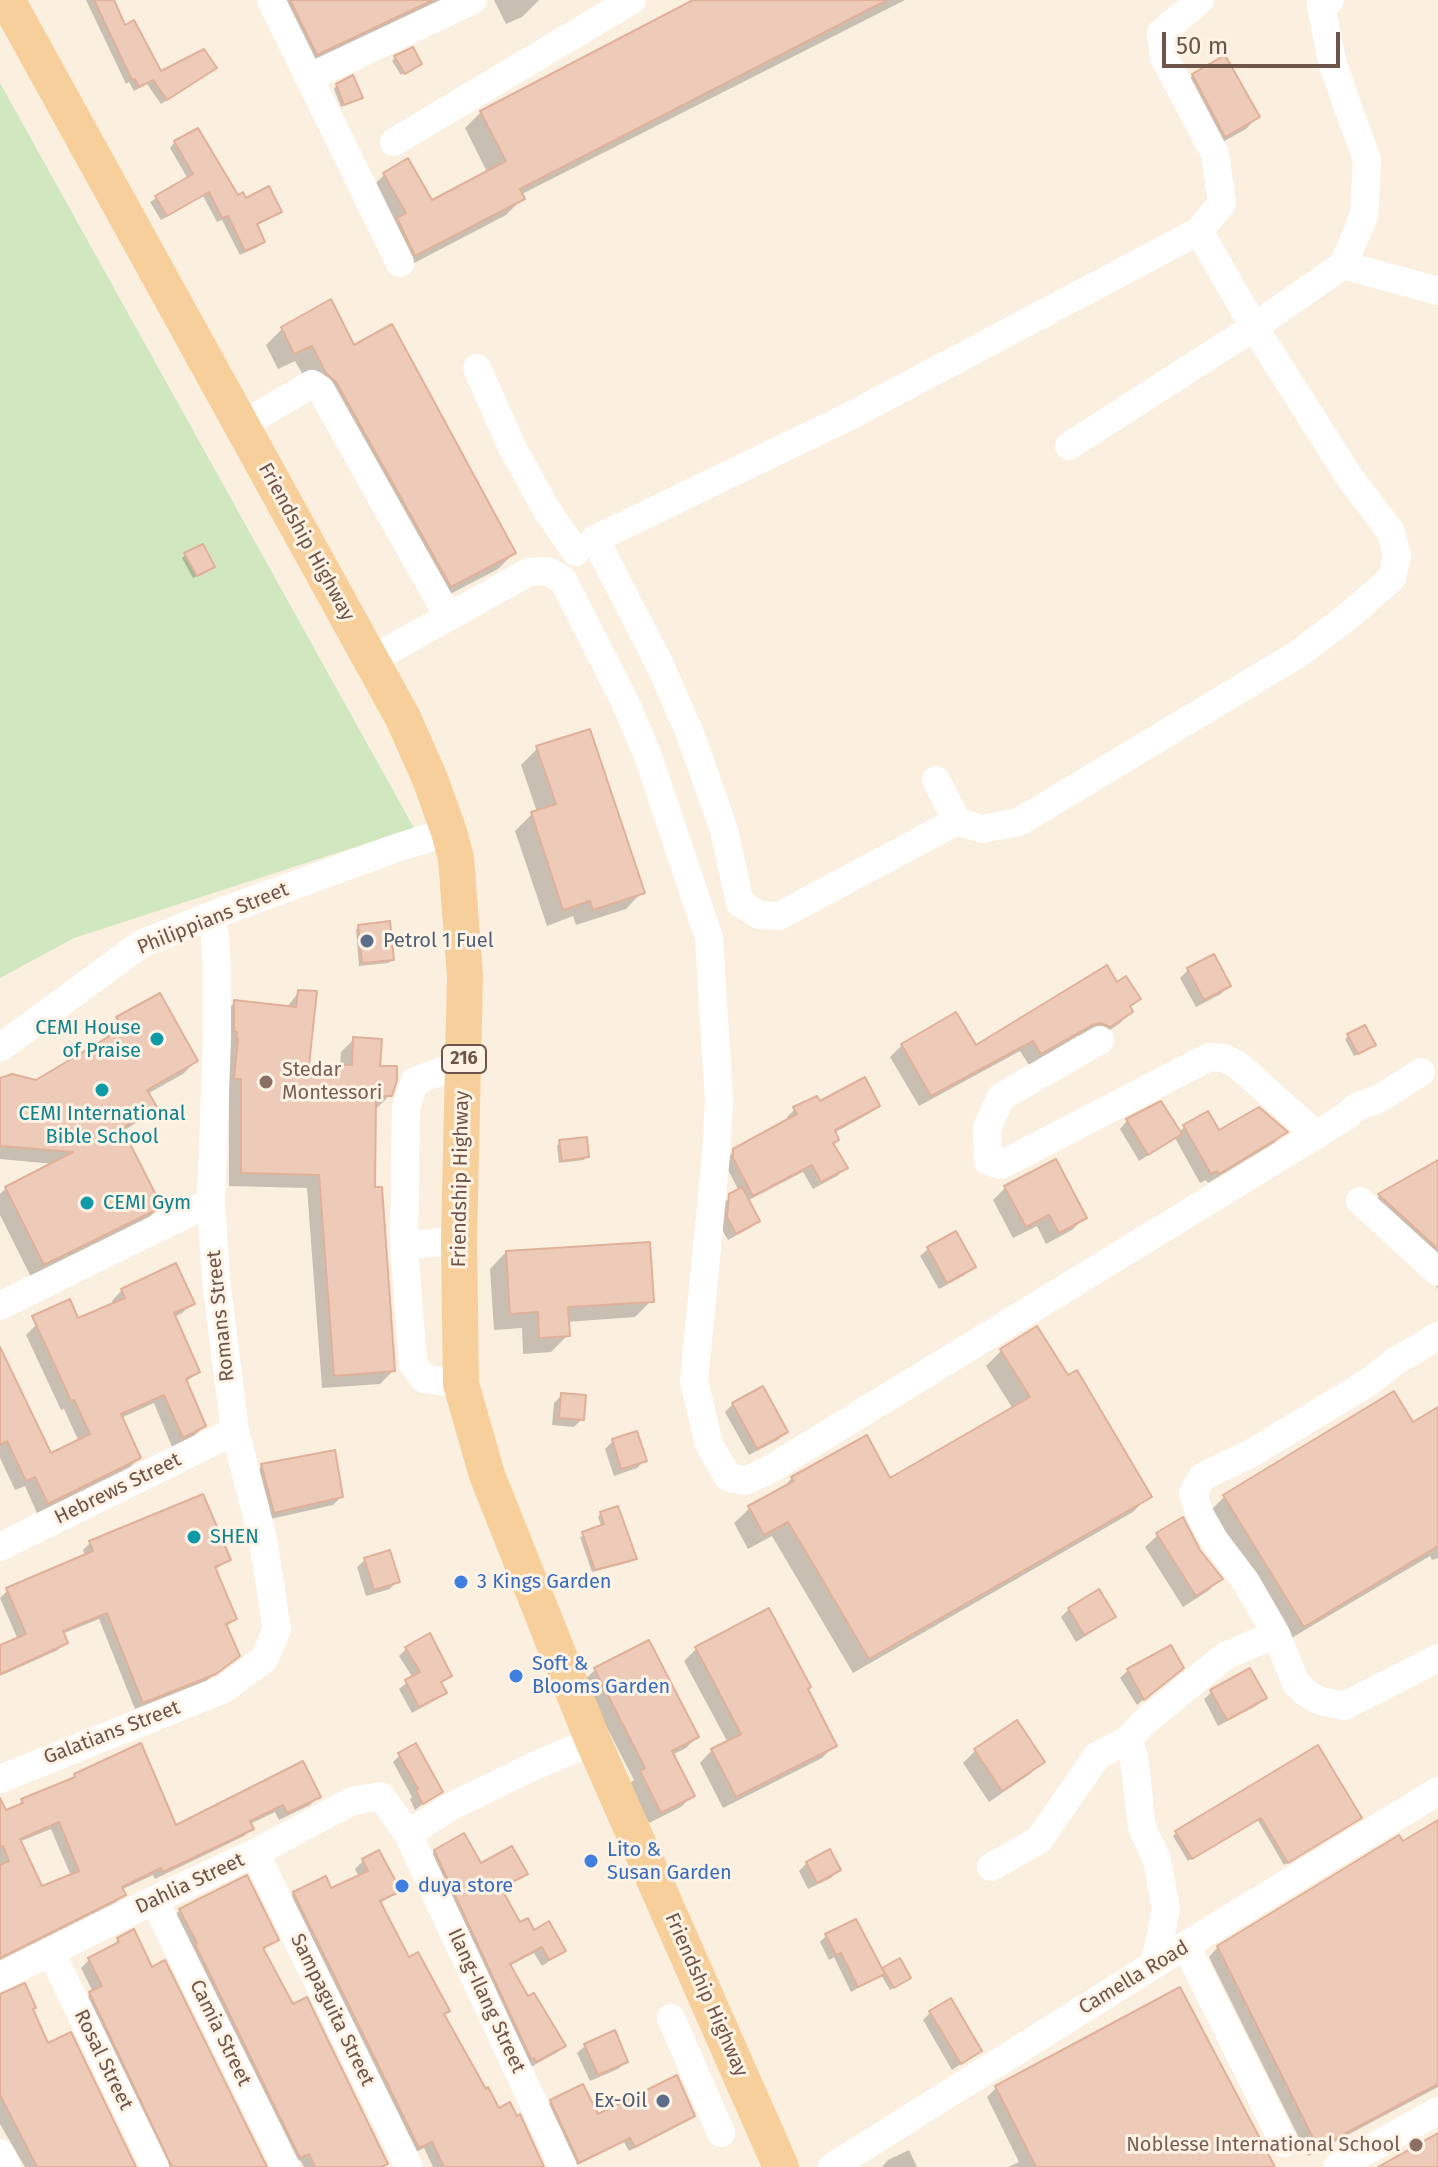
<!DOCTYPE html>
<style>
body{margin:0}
#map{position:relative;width:1438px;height:2167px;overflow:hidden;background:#fbefdf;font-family:"Fira Sans",sans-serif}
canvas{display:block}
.scale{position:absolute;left:1162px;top:32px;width:178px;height:36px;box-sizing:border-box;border:4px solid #6f5449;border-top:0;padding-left:10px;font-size:24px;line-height:28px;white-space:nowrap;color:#6f5449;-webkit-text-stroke:6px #fef3e5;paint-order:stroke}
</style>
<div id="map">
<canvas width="1438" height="2167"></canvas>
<div class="scale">50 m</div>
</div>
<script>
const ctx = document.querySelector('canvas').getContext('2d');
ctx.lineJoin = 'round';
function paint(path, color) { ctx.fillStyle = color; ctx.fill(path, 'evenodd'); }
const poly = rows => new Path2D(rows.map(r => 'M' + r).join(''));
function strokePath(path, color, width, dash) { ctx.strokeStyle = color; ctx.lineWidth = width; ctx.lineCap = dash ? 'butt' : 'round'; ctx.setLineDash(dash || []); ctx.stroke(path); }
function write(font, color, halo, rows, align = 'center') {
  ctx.font = font + ' "Fira Sans",sans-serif'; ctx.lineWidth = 6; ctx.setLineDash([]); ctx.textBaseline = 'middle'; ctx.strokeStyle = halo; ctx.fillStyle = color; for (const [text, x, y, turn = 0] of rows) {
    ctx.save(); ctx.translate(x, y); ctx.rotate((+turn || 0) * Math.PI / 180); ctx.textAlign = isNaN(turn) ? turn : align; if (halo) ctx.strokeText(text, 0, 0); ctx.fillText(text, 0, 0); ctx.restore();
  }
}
paint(poly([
 [0,83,414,828,74,938,0,978]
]), '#d1e7bf');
paint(poly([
 [86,0,112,0,124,27,160,74,209,73,161,104,147,84,134,91,129,82,126,84],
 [257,0,451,0,300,70,263,2],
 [494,0,539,0,522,17,506,24],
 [698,0,905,0,520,195,522,199,506,215,399,271,368,191,384,175,407,161,431,202,487,172,465,128,481,112],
 [395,58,416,67,401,75,392,61],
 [1193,75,1258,116,1246,129,1212,148,1181,88],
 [337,85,360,98,341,107,334,89],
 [175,142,237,197,280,212,256,226,263,241,258,247,240,255,222,220,217,222,203,196,161,220,150,202,188,179,170,148],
 [282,329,353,348,514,553,498,569,435,602,295,361,278,369,266,345],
 [186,555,210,570,193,578,182,558],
 [538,748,642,892,626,909,576,925,573,916,547,926,515,831,532,814,537,812,521,765],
 [359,926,392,960,388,963,359,966,356,930],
 [1188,970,1229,986,1221,994,1196,1007,1180,978],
 [1117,984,1138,998,1129,1008,1131,1012,1119,1024,1097,1038,1088,1034,1078,1036,1029,1065,1020,1051,919,1106,890,1057,902,1045,976,1048],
 [299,992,307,1067,340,1067,341,1052,354,1039,378,1068,390,1095,377,1108,374,1108,373,1190,393,1371,380,1384,322,1388,307,1188,229,1186,229,1091,222,1015,235,1002,286,1008],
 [118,1019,196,1061,183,1074,147,1094,155,1107,142,1119,122,1132,160,1207,147,1219,31,1277,0,1215,0,1194,6,1188,54,1164,0,1159,0,1080,36,1082,109,1039,105,1032],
 [1349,1036,1370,1048,1354,1056,1345,1039],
 [819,1104,878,1105,870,1113,834,1133,837,1139,832,1144,845,1168,837,1176,813,1189,803,1172,747,1201,758,1220,750,1228,728,1240,720,1226,722,1204,739,1191,726,1166,726,1159,735,1150,789,1121,787,1117,795,1109],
 [1127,1121,1178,1133,1185,1126,1218,1133,1285,1132,1274,1143,1208,1183,1206,1180,1200,1183,1175,1138,1139,1161,1120,1129],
 [560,1142,587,1156,584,1160,559,1163,557,1146],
 [1438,1162,1438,1290,1433,1276,1363,1212,1379,1196],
 [1005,1188,1084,1218,1072,1230,1046,1244,1037,1226,1013,1238,993,1200],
 [928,1249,973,1267,965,1275,939,1289,920,1256],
 [506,1252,651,1301,635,1317,567,1322,568,1335,551,1352,523,1354,522,1328,494,1330,490,1269],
 [122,1290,193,1303,182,1313,173,1318,198,1372,185,1383,204,1426,194,1436,172,1447,154,1403,121,1418,139,1458,129,1468,37,1513,25,1486,15,1490,0,1458,0,1352,50,1455,79,1442,64,1409,61,1410,26,1335,36,1325,72,1308,77,1321,114,1305,112,1301],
 [1001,1351,1149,1496,1133,1512,853,1673,772,1536,748,1549,734,1523,750,1508,779,1492,792,1478,890,1480,1013,1409,986,1366],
 [1393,1394,1412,1425,1438,1410,1438,1558,1432,1560,1430,1556,1288,1640,1209,1512,1224,1497],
 [562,1395,582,1419,574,1427,552,1425,554,1403],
 [733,1404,786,1432,778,1440,749,1455,725,1412],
 [636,1434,645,1460,637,1468,614,1476,605,1449,613,1441],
 [262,1466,341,1497,333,1505,266,1520,254,1474],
 [601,1513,634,1559,631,1562,592,1572,580,1537,602,1528,598,1517],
 [1158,1535,1199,1551,1220,1579,1208,1591,1183,1607,1145,1547],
 [90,1543,229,1560,214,1570,235,1619,226,1627,230,1663,206,1681,135,1709,99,1619,62,1634,66,1642,58,1650,0,1676,0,1647,18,1640,0,1598,8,1590,85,1557,83,1550],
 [365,1560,397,1581,390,1589,366,1596,357,1567],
 [1069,1609,1113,1616,1105,1624,1076,1642,1061,1617],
 [768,1611,834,1746,822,1758,723,1808,700,1763,712,1750,728,1743,684,1661,696,1649],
 [648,1643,697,1737,686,1748,672,1755,692,1796,681,1807,649,1823,629,1784,634,1780,583,1681,595,1670],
 [407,1648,449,1675,440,1684,444,1692,437,1699,412,1713,399,1689,413,1678,399,1656],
 [1128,1670,1173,1675,1137,1705,1120,1678],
 [1212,1692,1264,1698,1256,1706,1218,1726,1204,1699],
 [1016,1723,1042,1762,1030,1774,989,1802,963,1763,975,1751],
 [1317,1748,1356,1821,1284,1865,1257,1819,1188,1861,1173,1836,1176,1833],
 [400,1755,440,1791,415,1810,410,1799,412,1797,393,1762],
 [75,1775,175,1827,318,1797,310,1805,279,1820,275,1812,250,1824,252,1828,244,1836,155,1879,153,1875,121,1890,124,1895,116,1902,0,1960,0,1814,15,1808,22,1801,69,1781],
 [51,1829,71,1876,42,1888,19,1842],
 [1438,1822,1438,2087,1308,2156,1209,1957,1218,1947],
 [435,1851,480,1865,525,1873,500,1890,520,1925,564,1951,542,1966,534,1953,509,1966,527,1998,563,2046,556,2053,529,2068,428,1859],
 [363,1861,398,1891,379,1904,408,1960,498,2111,542,2167,433,2167,424,2148,410,2155,286,1901,294,1893,330,1890,359,1877,355,1869],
 [807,1863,839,1870,831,1878,808,1889,799,1871],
 [180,1910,276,1940,262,1951,385,2167,304,2167,300,2160,292,2164,172,1918],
 [826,1936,881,1972,884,1970,906,1981,890,1990,881,1975,851,1992,834,1957,829,1960,820,1942],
 [118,1939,152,1969,265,2167,162,2167,82,2001,93,1992,81,1968,89,1960,111,1949],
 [0,1994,31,2010,47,2046,136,2167,25,2167,0,2124],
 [931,2012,980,2051,952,2070,923,2020],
 [585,2046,626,2062,618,2069,590,2081,577,2053],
 [996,2088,1272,2167,1008,2167,1019,2162,987,2097],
 [552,2101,597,2117,693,2115,687,2121,629,2151,624,2142,573,2167,546,2107],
 [909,2150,917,2167,882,2167,888,2160]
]), '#0003');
const building = poly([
 [94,0,114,0,125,25,134,20,161,71,204,49,217,68,167,100,153,80,139,87,135,79,132,80,94,0],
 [290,0,433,0,317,55,290,0],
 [693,0,887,0,520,189,525,199,415,256,397,218,406,213,383,173,408,158,432,200,506,161,480,111,693,0],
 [413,47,422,64,405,74,394,56,413,47],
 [1225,55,1260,117,1225,137,1192,74,1225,55],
 [353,75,363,98,344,105,336,84,353,75],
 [198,128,238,195,243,192,246,198,269,186,282,212,257,224,265,242,245,251,228,216,222,218,209,192,167,216,155,196,193,174,174,141,198,128],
 [331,299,354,345,392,324,516,553,451,587,336,382,326,373,312,346,294,354,281,327,331,299],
 [203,544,215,567,197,576,184,553,203,544],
 [590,729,645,893,593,910,590,901,563,910,531,812,556,804,536,746,590,729],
 [390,921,394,960,362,963,358,925,390,921],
 [1214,954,1231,986,1204,1000,1187,968,1214,954],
 [1107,965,1117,982,1126,976,1141,999,1130,1006,1133,1012,1110,1027,1101,1023,1092,1025,1041,1054,1033,1041,931,1096,901,1044,956,1012,976,1045,1107,965],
 [298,990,317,991,309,1065,352,1065,353,1037,382,1039,380,1066,397,1066,397,1080,392,1096,376,1096,375,1187,382,1187,395,1371,334,1376,319,1175,241,1173,241,1079,234,1079,238,1039,236,1040,237,1032,234,1031,234,1000,296,1007,298,990],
 [160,993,198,1061,147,1090,157,1107,122,1128,162,1207,44,1265,5,1187,73,1152,0,1146,0,1078,12,1074,36,1080,123,1028,116,1017,160,993],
 [1365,1025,1376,1045,1358,1054,1347,1034,1365,1025],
 [865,1077,880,1106,835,1130,839,1140,833,1143,848,1168,821,1182,812,1165,753,1196,733,1158,733,1149,797,1114,793,1107,817,1096,820,1101,865,1077],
 [1161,1101,1182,1134,1148,1155,1126,1119,1161,1101],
 [1259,1107,1288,1132,1219,1174,1217,1171,1211,1174,1183,1125,1208,1111,1219,1130,1259,1107],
 [587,1137,589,1157,562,1161,559,1140,587,1137],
 [1056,1159,1087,1218,1059,1233,1049,1215,1026,1227,1004,1186,1056,1159],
 [1438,1160,1438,1249,1378,1194,1438,1160],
 [742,1187,760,1221,736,1234,727,1217,729,1194,742,1187],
 [956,1231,976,1267,947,1283,927,1247,956,1231],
 [650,1242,654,1302,568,1307,570,1336,539,1338,538,1312,510,1314,506,1251,650,1242],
 [176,1263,195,1304,174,1313,200,1372,186,1379,206,1426,183,1438,164,1395,121,1414,141,1458,48,1504,35,1477,26,1481,7,1441,0,1445,0,1347,51,1453,90,1434,74,1400,71,1401,32,1316,70,1299,78,1318,125,1298,121,1289,176,1263],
 [1037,1326,1068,1375,1077,1370,1152,1497,869,1659,788,1522,764,1535,748,1506,794,1481,791,1477,867,1435,890,1478,1030,1397,1000,1349,1037,1326],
 [763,1386,788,1432,757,1449,732,1403,763,1386],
 [1394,1391,1413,1422,1438,1407,1438,1546,1304,1627,1223,1495,1394,1391],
 [561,1393,586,1395,584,1420,559,1418,561,1393],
 [637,1431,647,1461,621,1469,612,1439,637,1431],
 [335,1450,343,1497,274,1513,261,1464,335,1450],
 [203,1494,231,1560,215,1567,237,1619,226,1624,240,1656,216,1674,143,1703,107,1613,63,1631,68,1643,0,1674,0,1645,26,1634,6,1588,93,1551,89,1541,203,1494],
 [618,1506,637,1559,595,1570,582,1532,604,1524,600,1512,618,1506],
 [1183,1517,1200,1550,1223,1579,1196,1596,1156,1533,1183,1517],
 [390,1550,400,1582,374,1590,364,1558,390,1550],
 [1099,1589,1116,1617,1084,1635,1068,1608,1099,1589],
 [769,1608,811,1687,808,1689,837,1746,736,1797,711,1749,741,1734,695,1647,769,1608],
 [430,1633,452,1676,441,1682,447,1693,419,1707,405,1680,420,1672,405,1647,430,1633],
 [649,1640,699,1737,672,1751,695,1796,661,1813,640,1771,645,1768,594,1668,649,1640],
 [1171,1645,1184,1668,1144,1700,1127,1669,1171,1645],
 [1250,1668,1267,1698,1227,1720,1210,1690,1250,1668],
 [1017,1720,1045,1762,1002,1791,974,1749,1017,1720],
 [141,1743,176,1825,303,1761,321,1797,287,1813,283,1805,250,1821,254,1829,163,1872,161,1868,122,1887,126,1895,0,1958,0,1865,9,1861,3,1846,0,1847,0,1798,6,1810,23,1803,21,1799,75,1777,74,1774,141,1743],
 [59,1822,79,1871,42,1886,20,1839,59,1822],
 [416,1743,443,1792,423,1804,416,1791,418,1789,398,1753,416,1743],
 [1318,1745,1362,1818,1288,1863,1261,1818,1192,1859,1175,1831,1318,1745],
 [1438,1820,1438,2084,1318,2148,1217,1946,1399,1835,1403,1841,1438,1820],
 [464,1833,481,1863,512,1846,528,1874,501,1888,520,1922,528,1918,534,1930,549,1921,566,1951,549,1960,542,1947,510,1964,528,1996,534,1993,566,2046,536,2062,534,2058,531,2059,434,1850,464,1833],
 [830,1849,841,1870,817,1883,806,1862,830,1849],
 [379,1850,401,1891,380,1901,409,1957,418,1952,450,2011,444,2014,486,2089,488,2087,499,2108,510,2102,517,2116,520,2114,544,2167,444,2167,432,2142,419,2148,293,1892,326,1876,331,1888,368,1871,362,1859,379,1850],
 [247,1875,279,1940,263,1948,293,2004,307,1997,388,2164,381,2167,315,2167,309,2154,300,2158,195,1944,197,1943,179,1909,247,1875],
 [856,1919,885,1974,858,1987,841,1953,836,1955,825,1934,856,1919],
 [134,1929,152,1967,165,1960,267,2167,172,2167,89,1992,102,1986,88,1958,119,1942,117,1938,134,1929],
 [900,1958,911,1978,894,1988,882,1968,900,1958],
 [25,1983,36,2008,33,2009,48,2043,71,2032,136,2167,37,2167,0,2095,0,1994,25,1983],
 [1180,1987,1275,2167,1036,2167,995,2086,1180,1987],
 [951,1998,982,2051,961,2064,929,2011,951,1998],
 [615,2030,628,2062,598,2075,584,2044,615,2030],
 [677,2075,695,2116,635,2147,630,2138,579,2163,550,2100,583,2084,598,2114,677,2075],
 [1438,2133,1438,2167,1378,2167,1438,2133]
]);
paint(building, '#eecbb8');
strokePath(building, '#e0b19a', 2);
strokePath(poly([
 [271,0,400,263],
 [310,77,473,0],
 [394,142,632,0],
 [1343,265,1438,291],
 [477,368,512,447,548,512,576,552],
 [242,425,312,384,321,390,448,616],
 [1069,446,1254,327,1343,265,1364,216,1367,160,1333,65,1321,6,1330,0],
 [371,660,529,572,548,571,563,580,626,704,648,756,709,938,719,1101,716,1155,694,1381,709,1444,728,1477,745,1481,767,1471,1345,1117,1358,1106,1379,1099,1421,1072],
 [936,780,957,821,982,829,1019,822,1298,654,1351,614,1392,578,1397,556,1391,532,1350,478,1254,327,1199,231],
 [957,821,779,916,759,915,740,903,724,830,691,736,659,663,595,539,850,416,1199,231,1222,203,1215,154,1164,57,1161,33,1200,0],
 [1100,1040,1001,1097,987,1128,988,1161,1001,1165,1209,1057,1224,1058,1238,1065,1316,1135],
 [0,1048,141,944,210,916,399,847,449,832],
 [1360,1201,1438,1272],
 [404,1245,459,1241],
 [0,1306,211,1202],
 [461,1384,424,1379,413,1364,404,1245,406,1107,415,1081,463,1064],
 [0,1547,235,1431],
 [1276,1634,1246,1582,1215,1541,1200,1515,1193,1493,1202,1477,1250,1454,1369,1382,1393,1363,1438,1336],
 [0,1779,224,1689,264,1659,277,1630,263,1539,235,1431,216,1280,211,1202,217,1038,217,969,215,937,210,916],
 [408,1834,450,1807,534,1766,593,1741],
 [255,1853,409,2167],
 [991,1867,1039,1840,1097,1756,1128,1740],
 [154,1900,286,2167],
 [1186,1946,1284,2143],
 [51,1952,155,2167],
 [1155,1964,1166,1909,1157,1860,1142,1827,1134,1757,1128,1740,1142,1724,1225,1656,1276,1634,1296,1683,1306,1693,1321,1701,1344,1706,1438,1658],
 [0,1977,154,1900,255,1853,352,1801,381,1796,408,1834,563,2167],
 [671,2018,721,2133],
 [0,2153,7,2167],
 [832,2167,1155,1964,1438,1791],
 [1337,2167,1438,2111]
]), '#fff', 28);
strokePath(poly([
 [7,0,403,718,430,779,449,832,456,858,465,975,459,1241,461,1384,487,1475,593,1741,781,2167]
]), '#f7cf9a', 36);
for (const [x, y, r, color] of [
 [367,941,8,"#5c6f8a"],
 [157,1039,8,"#0f9aa8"],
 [266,1082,8,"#8d6e63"],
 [102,1090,8,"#0f9aa8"],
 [87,1203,8,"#0f9aa8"],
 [194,1537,8,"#0f9aa8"],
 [461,1582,8,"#3f7fe0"],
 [516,1676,8,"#3f7fe0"],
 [591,1861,8,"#3f7fe0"],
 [402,1886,8,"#3f7fe0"],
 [663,2101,8,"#5c6f8a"],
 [1416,2145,8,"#8d6e63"]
]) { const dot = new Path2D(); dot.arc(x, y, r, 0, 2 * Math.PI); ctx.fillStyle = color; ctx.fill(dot); strokePath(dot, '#fef3e5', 3); }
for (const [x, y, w] of [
 [464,1059,44]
]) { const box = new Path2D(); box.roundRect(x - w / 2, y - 14, w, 28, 6); ctx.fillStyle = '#fef3e5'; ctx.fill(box); strokePath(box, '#6f5449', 2); }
write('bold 18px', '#6f5449', null, [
 ["216",464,1059]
]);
write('20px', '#6f5449', '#fef3e5', [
 ["Friendship Highway",306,542,61],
 ["Philippians Street",213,919,-22],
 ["Friendship Highway",461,1179,-89],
 ["Romans Street",221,1316,-96],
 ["Hebrews Street",118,1489,-26],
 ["Galatians Street",112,1733,-21],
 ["Dahlia Street",190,1884,-25],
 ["Camella Road",1134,1978,-31],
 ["Friendship Highway",706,1995,66],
 ["Ilang-Ilang Street",486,2001,65],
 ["Sampaguita Street",332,2010,64],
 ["Camia Street",220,2033,64],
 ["Rosal Street",103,2060,64]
]);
write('20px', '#4e5e75', '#fef3e5', [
 ["Petrol 1 Fuel",383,941],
 ["Ex-Oil",647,2101,"right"]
], 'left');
write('20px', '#0d838f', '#fef3e5', [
 ["CEMI House",141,1028,"right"],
 ["of Praise",141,1051,"right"],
 ["CEMI International",102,1114,"center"],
 ["Bible School",102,1137,"center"],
 ["CEMI Gym",103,1203],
 ["SHEN",210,1537]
], 'left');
write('20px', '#785e54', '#fef3e5', [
 ["Stedar",282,1070],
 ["Montessori",282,1093],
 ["Noblesse International School",1400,2145,"right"]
], 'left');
write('20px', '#366cbe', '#fef3e5', [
 ["3 Kings Garden",477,1582],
 ["Soft &",532,1664],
 ["Blooms Garden",532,1687],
 ["Lito &",607,1850],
 ["Susan Garden",607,1873],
 ["duya store",418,1886]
], 'left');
</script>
